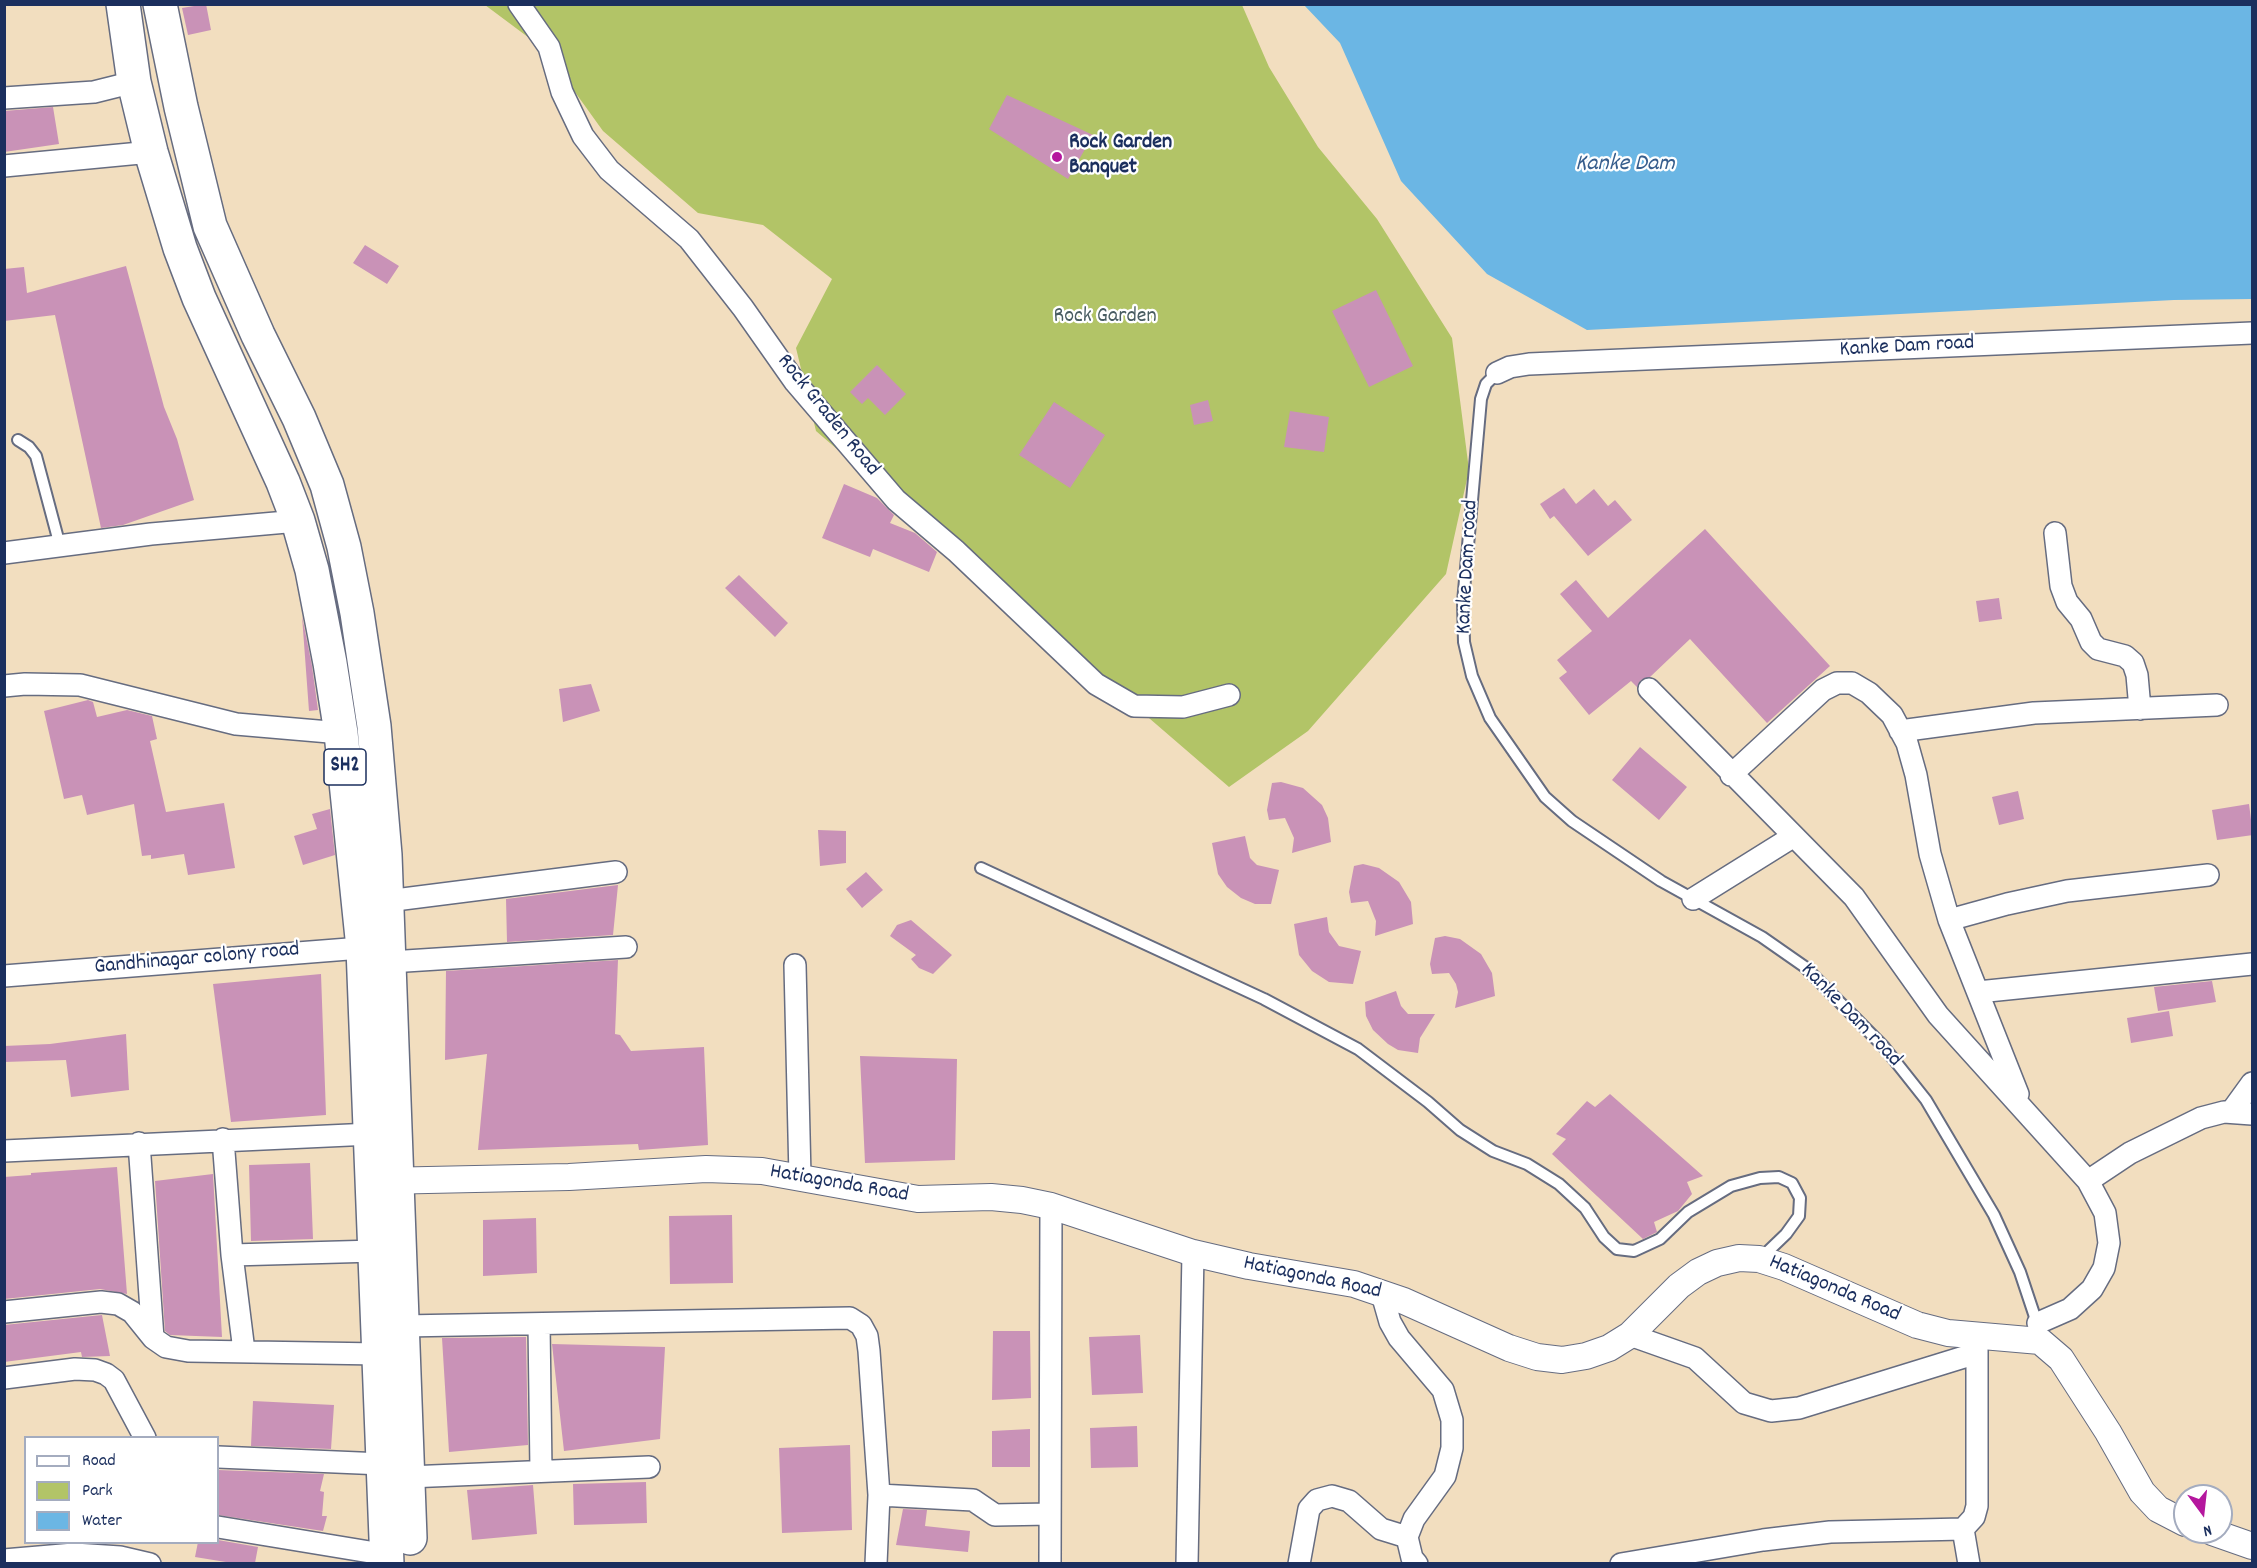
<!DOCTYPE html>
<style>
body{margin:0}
#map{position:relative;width:2257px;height:1568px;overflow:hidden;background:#f2debf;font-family:Dekko,sans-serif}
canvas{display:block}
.frame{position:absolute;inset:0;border:6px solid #1b2f5e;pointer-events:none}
.legend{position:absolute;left:24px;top:1436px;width:195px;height:108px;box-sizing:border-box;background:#fff;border:2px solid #a4acbf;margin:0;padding:8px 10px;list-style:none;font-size:18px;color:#1b2f5e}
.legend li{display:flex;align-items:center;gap:12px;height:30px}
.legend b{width:30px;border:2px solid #a4acbf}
.north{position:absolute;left:2173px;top:1484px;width:60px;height:60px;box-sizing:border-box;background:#fff;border:2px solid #a4acbf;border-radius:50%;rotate:165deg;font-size:16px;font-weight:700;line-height:24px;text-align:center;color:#1b2f5e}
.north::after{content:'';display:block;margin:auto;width:21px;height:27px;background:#b5179e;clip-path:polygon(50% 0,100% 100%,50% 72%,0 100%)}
</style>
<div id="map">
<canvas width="2257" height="1568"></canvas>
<div class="frame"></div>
<ul class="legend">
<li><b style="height:8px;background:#fff"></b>Road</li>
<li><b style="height:16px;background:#b2c467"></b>Park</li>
<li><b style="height:16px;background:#6bb6e4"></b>Water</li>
</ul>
<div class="north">N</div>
</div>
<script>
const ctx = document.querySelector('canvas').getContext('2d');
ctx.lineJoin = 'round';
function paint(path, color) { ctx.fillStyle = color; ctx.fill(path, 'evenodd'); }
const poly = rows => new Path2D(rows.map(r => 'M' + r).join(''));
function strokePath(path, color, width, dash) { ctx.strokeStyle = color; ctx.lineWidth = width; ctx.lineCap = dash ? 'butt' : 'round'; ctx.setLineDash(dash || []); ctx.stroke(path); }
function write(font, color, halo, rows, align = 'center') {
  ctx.font = font + ' Dekko,sans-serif'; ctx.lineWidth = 4.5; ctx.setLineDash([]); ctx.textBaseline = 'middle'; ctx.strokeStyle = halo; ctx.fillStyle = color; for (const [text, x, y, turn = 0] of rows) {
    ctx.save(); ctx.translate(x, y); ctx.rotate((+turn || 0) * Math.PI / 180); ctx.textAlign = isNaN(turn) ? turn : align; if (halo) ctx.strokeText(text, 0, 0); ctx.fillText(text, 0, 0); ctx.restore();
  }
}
paint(poly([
 [485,5,1242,5,1269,67,1318,147,1377,219,1452,338,1469,470,1446,574,1308,731,1229,787,816,431,796,348,832,279,763,225,698,213,603,131,544,49]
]), '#b2c467');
paint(poly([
 [1304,5,2252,5,2252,299,2174,300,1587,330,1487,274,1401,181,1340,43]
]), '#6bb6e4');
paint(poly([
 [206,4,211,30,188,35,182,8],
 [1007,95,1093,135,1068,179,989,129],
 [53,107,59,144,4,152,4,111],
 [365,245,399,266,387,284,353,263],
 [126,266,164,407,177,439,194,500,123,525,101,528,55,315,4,321,4,269,24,267,27,293],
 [1376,290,1413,366,1369,387,1332,311],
 [877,365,906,394,885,415,868,398,862,404,850,392],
 [1208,400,1213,421,1194,425,1190,405],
 [1054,402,1105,435,1070,488,1019,455],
 [1290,411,1329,417,1324,452,1284,447],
 [844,484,877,498,894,515,890,523,915,533,937,552,929,572,873,549,870,557,822,538],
 [1564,488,1576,504,1594,489,1608,506,1615,500,1632,520,1588,556,1554,516,1550,519,1540,504],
 [1705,529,1830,666,1767,723,1690,639,1650,677,1641,680,1637,687,1631,681,1589,715,1559,678,1567,672,1557,660,1592,631,1560,594,1576,580,1608,618],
 [739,575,788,623,775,637,725,588],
 [1999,598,2002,619,1979,622,1976,601],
 [302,616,312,666,318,710,309,711],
 [591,684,600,711,563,722,559,689],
 [88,700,93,702,97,717,127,710,152,716,157,739,150,741,166,812,224,803,235,868,188,875,184,854,151,859,151,855,142,856,134,804,87,815,82,795,64,799,44,711],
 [1640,747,1687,787,1659,820,1612,780],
 [1281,782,1303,788,1322,805,1328,818,1331,842,1292,853,1294,838,1285,818,1269,820,1267,810,1272,783],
 [2018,791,2024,819,1999,825,1992,797],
 [2249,804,2253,835,2217,840,2212,810],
 [330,809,335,855,303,865,294,836,317,829,312,814],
 [818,830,846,831,846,863,820,866],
 [1245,836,1250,858,1257,865,1279,870,1271,904,1255,904,1241,898,1227,887,1218,874,1212,843],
 [1363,864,1379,868,1399,882,1411,902,1413,924,1375,936,1376,921,1368,901,1351,903,1349,892,1354,866],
 [866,872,883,890,862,908,846,889],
 [618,885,613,935,507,942,506,899],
 [1327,917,1329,932,1339,946,1361,951,1353,984,1329,982,1312,971,1299,955,1294,924],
 [911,920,952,955,933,974,919,968,911,959,916,955,890,936,897,925],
 [1445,936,1460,939,1481,954,1492,973,1495,996,1455,1008,1458,992,1456,984,1449,973,1432,974,1430,964,1435,938],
 [618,960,615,1034,620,1035,631,1051,704,1047,708,1145,639,1150,638,1144,478,1150,487,1054,445,1060,446,971],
 [321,974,326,1115,231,1122,213,984],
 [2212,981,2216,1002,2158,1011,2154,987],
 [1396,991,1401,1006,1408,1014,1435,1014,1420,1038,1418,1053,1398,1050,1388,1044,1373,1030,1366,1016,1365,1002],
 [2169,1011,2173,1036,2131,1043,2127,1018],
 [126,1034,129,1090,71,1097,66,1060,4,1062,4,1046,50,1044],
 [860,1056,957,1059,955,1160,865,1163],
 [1610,1094,1703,1176,1687,1182,1692,1194,1678,1211,1654,1222,1657,1232,1643,1239,1552,1154,1566,1139,1556,1134,1587,1101,1595,1107],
 [310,1163,313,1239,251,1241,249,1165],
 [117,1167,127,1294,100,1289,4,1299,4,1177,31,1175,31,1173],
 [213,1174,222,1337,170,1335,165,1331,155,1181],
 [732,1215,733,1283,670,1284,669,1216],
 [536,1218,537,1273,483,1276,483,1220],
 [102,1315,110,1356,82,1357,81,1352,4,1362,4,1325],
 [993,1331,1030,1331,1031,1398,992,1400],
 [1140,1335,1143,1393,1092,1395,1089,1337],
 [526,1337,528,1445,449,1452,442,1338],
 [552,1344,665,1347,660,1439,564,1451],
 [253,1401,334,1405,331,1449,251,1446],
 [1137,1426,1138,1467,1091,1468,1090,1428],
 [1030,1429,1030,1467,992,1467,992,1431],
 [850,1445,852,1530,782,1533,779,1448],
 [218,1470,324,1474,320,1491,324,1492,322,1516,327,1516,323,1531,218,1515],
 [646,1482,647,1523,574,1525,573,1484],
 [533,1485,537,1534,472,1540,467,1490],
 [903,1509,927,1510,925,1526,970,1531,968,1552,896,1545],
 [218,1540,258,1547,255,1563,232,1563,195,1557,198,1542,218,1542]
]), '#c992b7');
const service = poly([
 [1497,373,1486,384,1481,399,1463,602,1464,642,1472,676,1490,718,1545,797,1572,821,1661,881,1762,937,1805,967,1884,1047,1926,1100,1994,1215,2020,1272,2038,1326],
 [18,440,29,447,36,456,60,546],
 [981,868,1264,999,1358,1049,1428,1102,1460,1130,1493,1151,1527,1164,1559,1184,1585,1208,1604,1237,1617,1249,1634,1251,1660,1239,1688,1212,1731,1186,1760,1178,1779,1177,1792,1183,1800,1198,1799,1216,1786,1234,1760,1259]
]);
const minor = poly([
 [519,4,549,47,562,92,583,136,609,170,689,239,743,308,795,382,896,500,956,551,1096,684,1134,706,1183,707,1229,695],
 [4,98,94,92,134,82],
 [4,166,151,152],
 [1497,373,1510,367,1529,364,2252,333],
 [2055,533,2061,586,2067,602,2081,619,2091,642,2098,649,2125,656,2133,663,2137,675,2140,709],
 [4,553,151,534,298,521],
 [4,686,25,684,80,685,236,724,341,733],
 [1649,689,1854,897,1938,1015,2088,1181,2105,1213,2109,1243,2104,1268,2092,1289,2070,1309,2038,1323],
 [1900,731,2034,713,2217,705],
 [1731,775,1823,690,1837,683,1852,683,1869,693,1892,715,1907,743,1916,775,1930,854,1949,920,2018,1094],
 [1693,899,1794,836],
 [387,901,616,872],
 [1949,920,2007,904,2067,891,2208,875],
 [390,962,626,947],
 [795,965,800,1177],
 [4,976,374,947],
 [1978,992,2252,964],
 [2231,1112,2252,1083],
 [223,1139,232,1255,244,1351],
 [139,1143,153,1338],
 [4,1151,371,1134],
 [2088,1181,2130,1153,2201,1118,2224,1112,2252,1114],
 [232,1255,375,1251],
 [1382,1294,1390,1322,1399,1338,1443,1390,1452,1420,1452,1448,1445,1476,1414,1519,1407,1537,1412,1558,1417,1564],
 [4,1312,101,1302,118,1304,132,1312,153,1338,166,1347,188,1351,380,1354],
 [539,1324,541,1471],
 [403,1326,850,1318,861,1325,867,1336,869,1351,879,1495,876,1564],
 [1630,1335,1695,1358,1744,1403,1771,1411,1799,1408,1977,1353],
 [4,1378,75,1369,95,1370,106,1374,114,1380,145,1438],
 [218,1457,383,1464],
 [408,1477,649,1467],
 [879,1495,973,1500,995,1515,1050,1514],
 [218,1527,388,1555],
 [1963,1529,1969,1564],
 [4,1560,74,1554,120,1557,150,1564],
 [1050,1564,1051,1206],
 [1187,1564,1193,1253],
 [1299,1564,1309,1509,1317,1500,1332,1496,1349,1501,1381,1529,1407,1537],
 [1621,1564,1763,1540,1830,1532,1963,1529,1974,1517,1977,1506,1977,1338]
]);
const tertiary = poly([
 [381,1181,569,1177,706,1169,762,1171,918,1199,991,1197,1022,1200,1051,1206,1193,1253,1249,1266,1354,1284,1404,1301,1509,1348,1537,1357,1562,1360,1586,1356,1609,1348,1630,1335,1679,1286,1698,1272,1717,1263,1739,1258,1759,1259,1784,1267,1917,1325,1948,1333,2040,1341,2061,1359,2108,1432,2142,1492,2158,1509,2185,1523],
 [2212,1532,2252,1546]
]);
const primary = poly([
 [123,4,134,82,151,152,180,248,199,298,283,482,298,521,312,570,330,663,341,733,363,948,387,1564],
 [160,4,181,107,210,226,258,335,299,418,327,485,344,547,357,613,374,726,385,855,410,1538]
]);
strokePath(service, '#666c80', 14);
strokePath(minor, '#666c80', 24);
strokePath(tertiary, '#666c80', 28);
strokePath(primary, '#666c80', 36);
strokePath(service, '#fff', 10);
strokePath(minor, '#fff', 21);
strokePath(tertiary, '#fff', 26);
strokePath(primary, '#fff', 33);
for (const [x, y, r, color] of [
 [1057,157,6,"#b5179e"]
]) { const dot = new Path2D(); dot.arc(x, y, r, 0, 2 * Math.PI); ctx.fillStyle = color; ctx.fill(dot); strokePath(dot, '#fff', 2); }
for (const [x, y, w] of [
 [345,767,42]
]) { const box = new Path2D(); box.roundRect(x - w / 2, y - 18, w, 36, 4.5); ctx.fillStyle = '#fff'; ctx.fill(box); strokePath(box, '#1b2f5e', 1.5); }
write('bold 21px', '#1b2f5e', null, [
 ["SH2",345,767]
]);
write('bold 22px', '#1b2f5e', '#fff', [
 ["Rock Garden",1069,144],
 ["Banquet",1069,169]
], 'left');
write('22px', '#485c61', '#fff', [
 ["Rock Garden",1105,318]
]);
write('22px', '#1b2f5e', '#fff', [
 ["Kanke Dam road",1907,348,-3],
 ["Rock Graden Road",827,416,51],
 ["Kanke Dam road",1469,567,-87],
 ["Gandhinagar colony road",197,960,-5],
 ["Kanke Dam road",1850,1016,46],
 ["Hatiagonda Road",839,1185,10],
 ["Hatiagonda Road",1312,1279,12],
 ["Hatiagonda Road",1834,1290,23]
]);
write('italic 24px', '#375e8d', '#fff', [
 ["Kanke Dam",1625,166]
]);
</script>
